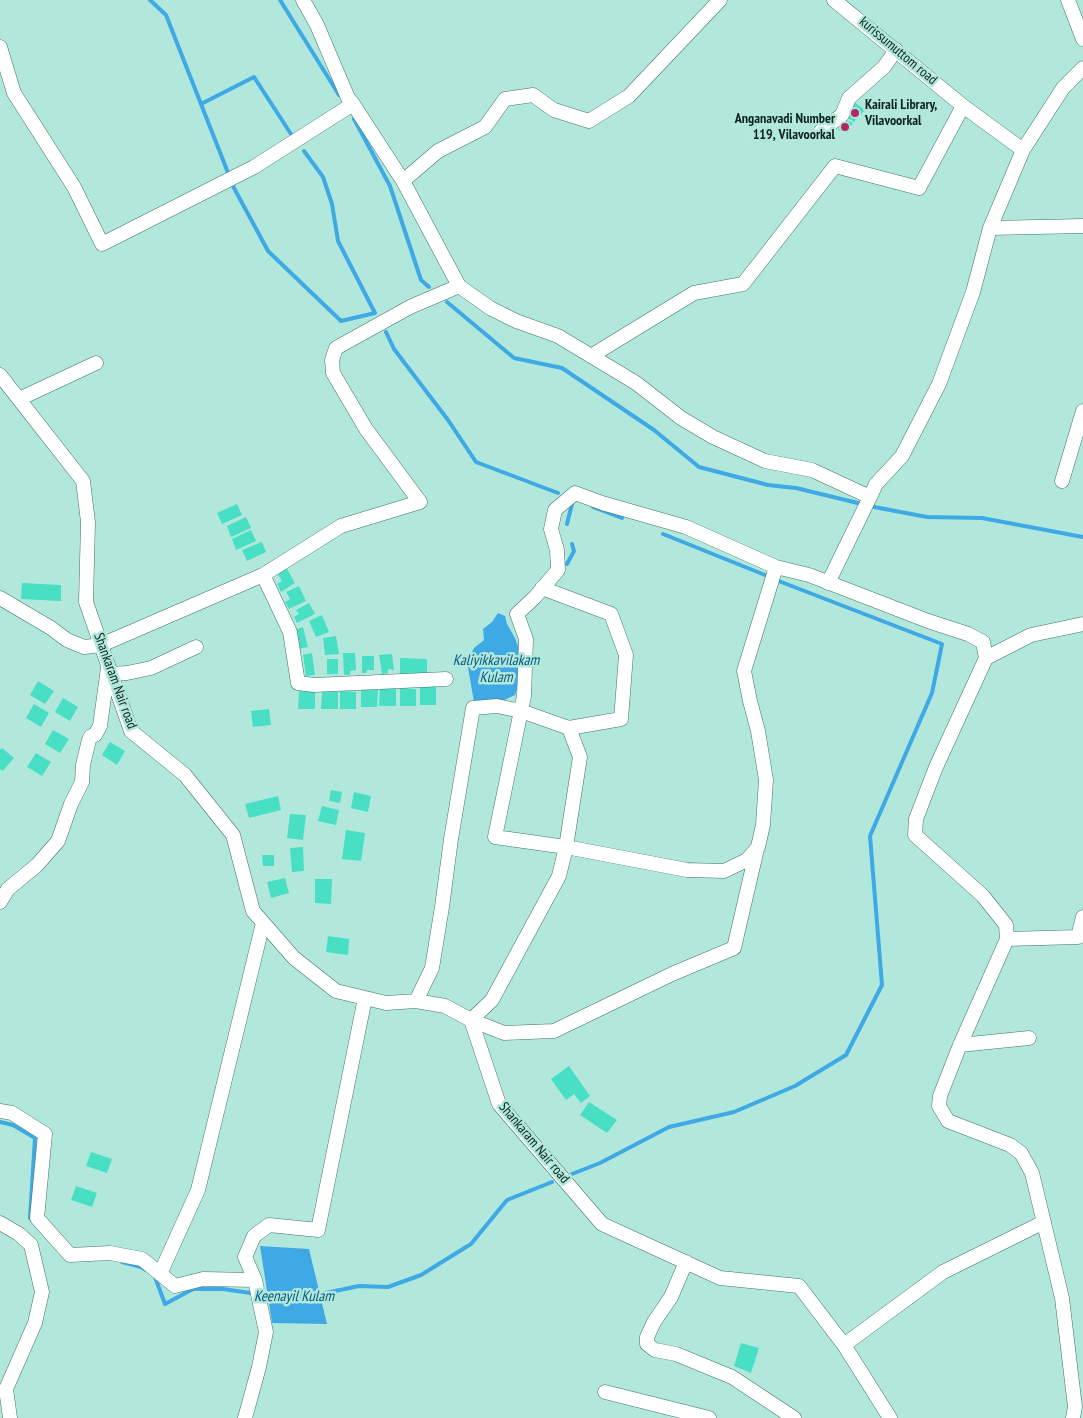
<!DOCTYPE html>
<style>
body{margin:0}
canvas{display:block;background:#b2e8db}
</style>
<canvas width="1083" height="1418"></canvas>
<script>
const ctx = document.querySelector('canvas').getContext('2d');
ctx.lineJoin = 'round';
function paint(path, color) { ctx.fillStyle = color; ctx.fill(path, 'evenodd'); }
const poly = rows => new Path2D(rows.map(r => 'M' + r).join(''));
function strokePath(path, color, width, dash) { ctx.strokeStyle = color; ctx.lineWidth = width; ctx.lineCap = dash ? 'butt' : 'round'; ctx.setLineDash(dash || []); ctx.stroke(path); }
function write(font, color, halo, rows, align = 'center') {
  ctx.font = font + ' "PT Sans Narrow",sans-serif'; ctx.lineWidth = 5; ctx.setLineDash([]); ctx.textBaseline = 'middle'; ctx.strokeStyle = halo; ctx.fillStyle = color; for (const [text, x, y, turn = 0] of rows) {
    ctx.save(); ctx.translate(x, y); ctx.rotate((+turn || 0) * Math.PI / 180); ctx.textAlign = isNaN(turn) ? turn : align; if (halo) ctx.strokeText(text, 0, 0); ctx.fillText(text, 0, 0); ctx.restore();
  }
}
paint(poly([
 [498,613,505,616,507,624,515,638,521,654,522,673,515,695,500,702,474,702,467,662,474,648,484,640,483,629,492,622],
 [260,1246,309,1249,327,1324,272,1323]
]), '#3fa9e6');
strokePath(poly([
 [150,0,166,15,234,188,268,251,341,321,375,313,338,241,332,204,323,177,304,151],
 [280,0,339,95],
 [201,104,254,77,291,134],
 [354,119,390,186,421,280,429,287],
 [447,302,514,358,562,368,654,430,699,467,768,485,796,488,862,504],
 [386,332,394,349,448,420,476,462,558,493],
 [869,506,927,517,982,518,1083,537],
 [593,507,622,518],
 [567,524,572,504],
 [663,534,770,577],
 [567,564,574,551,572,544],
 [0,1122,13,1125,35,1138,30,1218,33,1221],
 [572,1174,600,1163,669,1127,734,1112,795,1086,846,1055,882,985,870,836,932,693,942,644,776,580],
 [122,1262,141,1267,146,1270],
 [155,1277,165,1304,193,1289,223,1289,271,1296],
 [316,1295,359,1286,388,1287,421,1275,471,1244,507,1200,552,1182]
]), '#3fa9e6', 4);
paint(poly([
 [854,102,865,110,854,122,845,116],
 [843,119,853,123,847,133,838,130],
 [237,504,242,515,222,524,217,513],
 [246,517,251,528,231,537,227,526],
 [251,530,256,541,236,550,232,539],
 [262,542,266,552,247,561,242,550],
 [286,567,295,583,281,592,277,584,282,581,277,573],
 [22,583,61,585,61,601,21,599],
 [299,586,306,601,289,609,285,602,290,599,286,592],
 [309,603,315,614,297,623,294,617,299,614,296,610],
 [322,615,329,632,316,637,309,621],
 [303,627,308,647,299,649,294,630],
 [336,636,339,654,325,655,323,638],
 [312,653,315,675,306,676,303,655],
 [343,653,355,653,356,670,350,671,350,675,344,675],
 [392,654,394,670,388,669,388,673,382,674,379,655],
 [362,656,374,656,374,670,367,670,366,673,362,673],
 [400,658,427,659,427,676,400,676],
 [327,659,338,659,338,674,327,674],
 [38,681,54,691,45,704,30,695],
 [420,687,436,687,436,705,420,705],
 [380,688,396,689,396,706,379,706],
 [400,688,416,689,416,706,400,706],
 [361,689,378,690,377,707,361,707],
 [299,691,315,692,315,709,298,709],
 [322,691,338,692,338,709,321,709],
 [340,691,356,692,356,709,340,709],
 [63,698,78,707,70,721,55,712],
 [34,704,49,713,41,727,26,718],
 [269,709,271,725,253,727,251,711],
 [53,730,69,739,60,753,45,744],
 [110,742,125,751,117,765,102,755],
 [2,748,14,758,3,771,0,769,0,750],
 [36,753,51,762,42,776,27,767],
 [331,790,342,792,340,803,329,801],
 [354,792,371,796,368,812,351,808],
 [278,796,281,810,249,818,245,804],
 [322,806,339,810,336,825,318,821],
 [290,814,306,815,303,840,287,838],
 [346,830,365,833,361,861,342,859],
 [303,847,304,871,292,872,290,848],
 [262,855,274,855,274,866,263,866],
 [285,878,289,893,271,898,267,882],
 [315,879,332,879,331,904,315,903],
 [328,936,349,939,348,955,326,952],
 [569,1066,590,1096,581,1103,574,1094,566,1100,551,1079],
 [589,1102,617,1120,607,1133,580,1115],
 [91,1152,112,1159,107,1173,86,1166],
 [76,1186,97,1193,92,1207,71,1200],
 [741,1343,759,1348,751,1373,734,1366]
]), '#49dfc4');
const minor = poly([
 [834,0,963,106,1023,150,1063,88,1083,68],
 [1068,0,1083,39],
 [0,47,14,93,74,187,102,244,254,167,353,104,348,98,317,25,303,0],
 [353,104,403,181,459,286],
 [821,131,842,115,849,98,884,67,896,50],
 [403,181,438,151,485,127,505,99,533,95,554,110,589,121,629,96,720,0],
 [990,228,1083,226],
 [591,356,694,293,743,284,835,166,919,188,963,106],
 [0,375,83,481,88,522,86,602,131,731,185,775,233,835,253,911,294,958,336,991,386,1003,416,1001,445,1006,471,1020,499,1104,602,1224,720,1278,799,1286,844,1345,890,1418],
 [19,399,96,363],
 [1062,481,1083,411],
 [776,567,744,671,750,701,758,731,766,780,763,825,758,847,747,860,724,871,687,870,566,847,495,837,524,696,526,639,517,614,535,597,558,570,557,550,551,529,555,510,575,493,602,503,686,527,776,567,809,575,928,621,968,634,983,642,986,658,936,767,916,819,915,835,983,896,1006,925,1007,939,960,1045,940,1096,939,1106,948,1121,1010,1145,1021,1153,1032,1173,1062,1298,1075,1407,1073,1418],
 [263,575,290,632,298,683,314,685,446,679],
 [828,583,870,497],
 [542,588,611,614,626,655,621,719,569,728,580,757,566,847,559,876,492,1000,471,1020,504,1033,554,1031,672,974,734,948,757,849],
 [0,598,51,628,67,640,84,647,101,645,263,575,341,526,420,502,366,429,333,373,332,360,336,348,410,307,459,286,490,308,516,321,558,336,636,383,681,418,713,437,765,461,812,470,870,497,876,484,902,456,939,384,973,292,990,228,1023,150],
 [986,658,1031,635,1083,624],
 [111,674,127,673,151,668,196,647],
 [0,902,8,889,37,865,58,841,71,804,82,782,83,765,89,740,91,736,95,735,100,726,108,668],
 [1007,939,1078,937,1083,917],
 [416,1001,432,968,442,907,451,839,473,708,497,706,521,711,569,728],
 [960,1045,1029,1038],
 [0,1111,12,1113,45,1134,37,1218,70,1255,110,1253,142,1259,175,1286,203,1279,255,1280,245,1257,254,1236,269,1225,318,1230,365,998],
 [0,1223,19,1234,31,1245,42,1292,35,1323,6,1389,10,1418],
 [686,1262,671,1297,654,1322,647,1337,647,1344,655,1350,676,1354,732,1377,794,1418],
 [160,1274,198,1190,263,923],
 [844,1345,943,1272,1044,1222],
 [605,1392,709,1418],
 [245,1418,259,1367,266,1332,255,1280]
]);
strokePath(minor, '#407368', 15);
strokePath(minor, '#fff', 14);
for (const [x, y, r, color] of [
 [855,113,5,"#b22866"],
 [845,127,5,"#b22866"]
]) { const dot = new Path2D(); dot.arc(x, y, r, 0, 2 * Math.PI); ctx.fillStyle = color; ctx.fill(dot); strokePath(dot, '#b2e8db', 2); }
write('14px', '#0d231e', '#b2e8db', [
 ["kurissumuttom road",898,51,40],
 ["Shankaram Nair road",115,681,70],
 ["Shankaram Nair road",534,1143,50]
]);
write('bold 14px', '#0d231e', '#b2e8db', [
 ["Kairali Library,",865,105],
 ["Vilavoorkal",865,121],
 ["Anganavadi Number",835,119,"right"],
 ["119, Vilavoorkal",835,135,"right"]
], 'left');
write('italic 15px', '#075a82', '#b2e8db', [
 ["Kaliyikkavilakam",496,661],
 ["Kulam",496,678],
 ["Keenayil Kulam",294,1297]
]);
</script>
